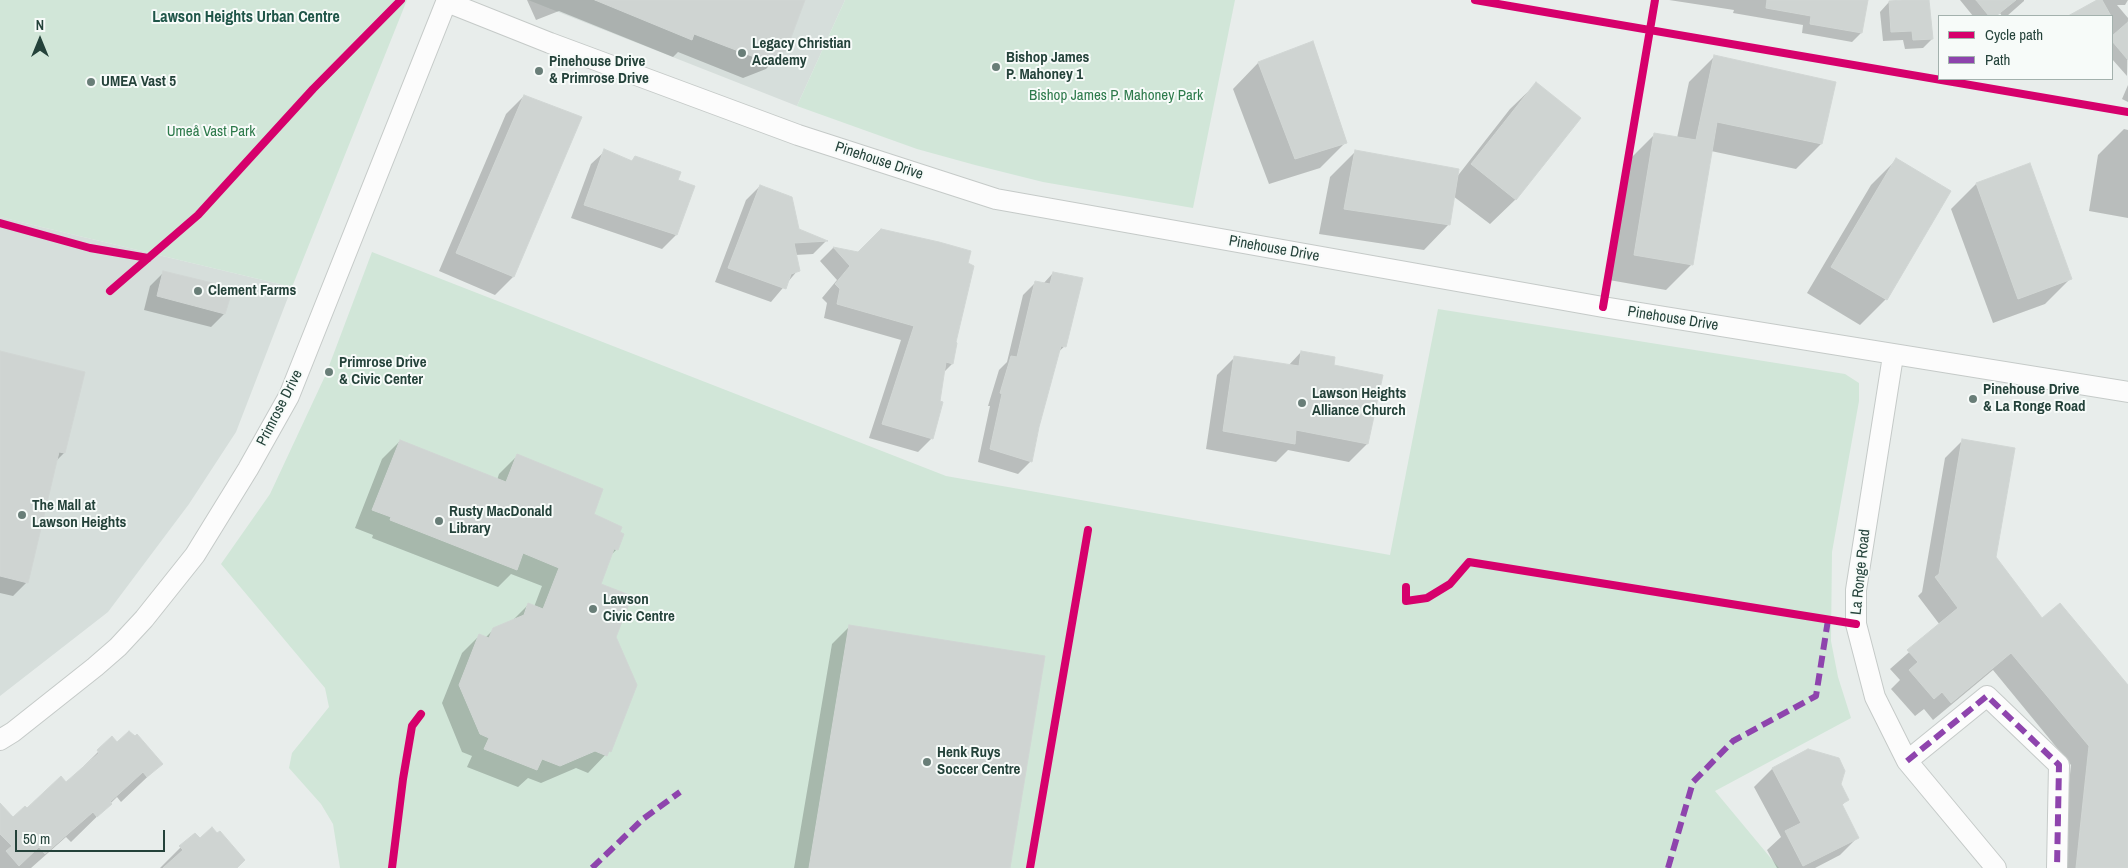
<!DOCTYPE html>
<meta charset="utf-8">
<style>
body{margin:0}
#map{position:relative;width:2128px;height:868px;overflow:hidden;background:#e8edeb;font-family:"Archivo Narrow",sans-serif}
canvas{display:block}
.legend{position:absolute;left:1938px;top:15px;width:175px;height:65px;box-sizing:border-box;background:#f7fbf9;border:1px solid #a3b1ad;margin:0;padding:6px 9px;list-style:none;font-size:15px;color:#24423a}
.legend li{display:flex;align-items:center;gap:10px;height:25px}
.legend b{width:25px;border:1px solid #a3b1ad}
.north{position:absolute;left:15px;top:15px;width:50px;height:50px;-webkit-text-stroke:4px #f7fbf9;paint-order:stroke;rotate:0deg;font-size:14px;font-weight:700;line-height:20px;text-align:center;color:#24423a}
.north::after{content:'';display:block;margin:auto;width:18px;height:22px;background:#24423a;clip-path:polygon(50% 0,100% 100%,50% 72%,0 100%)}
.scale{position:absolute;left:15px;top:830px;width:150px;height:22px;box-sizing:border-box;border:2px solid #24423a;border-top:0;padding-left:6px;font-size:15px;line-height:18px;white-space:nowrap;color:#24423a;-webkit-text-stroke:4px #f7fbf9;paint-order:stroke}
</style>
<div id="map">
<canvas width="2128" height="868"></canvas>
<ul class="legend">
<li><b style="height:6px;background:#d6006c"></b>Cycle path</li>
<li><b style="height:6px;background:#8e44ad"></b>Path</li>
</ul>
<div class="north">N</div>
<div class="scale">50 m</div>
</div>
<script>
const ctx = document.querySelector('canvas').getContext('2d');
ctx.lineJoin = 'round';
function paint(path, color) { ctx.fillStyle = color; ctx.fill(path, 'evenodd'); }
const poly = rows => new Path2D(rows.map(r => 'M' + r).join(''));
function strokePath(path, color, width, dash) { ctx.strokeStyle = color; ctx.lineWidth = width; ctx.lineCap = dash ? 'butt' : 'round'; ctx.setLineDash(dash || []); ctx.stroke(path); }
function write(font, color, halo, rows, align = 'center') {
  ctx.font = font + ' "Archivo Narrow",sans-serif'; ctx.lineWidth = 4; ctx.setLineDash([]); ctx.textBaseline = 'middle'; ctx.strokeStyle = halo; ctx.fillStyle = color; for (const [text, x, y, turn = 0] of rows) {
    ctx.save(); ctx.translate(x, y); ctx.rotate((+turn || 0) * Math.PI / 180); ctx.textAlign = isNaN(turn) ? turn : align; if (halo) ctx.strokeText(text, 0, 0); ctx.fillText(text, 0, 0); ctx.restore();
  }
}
paint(poly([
 [528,0,845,0,797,106],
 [0,217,292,287,236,432,189,504,108,612,0,696]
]), '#d6dedb');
paint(poly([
 [0,0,407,0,292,287,0,217],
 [845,0,1235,0,1193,208,1043,182,975,165,917,149,797,106],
 [372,252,946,476,1390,555,1438,309,1845,374,1859,383,1859,401,1832,552,1831,641,1838,677,1851,718,1715,791,1779,868,340,868,333,824,321,804,289,768,292,753,329,707,325,688,221,564,270,494,326,374]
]), '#d1e6d8');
paint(poly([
 [527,0,804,0,784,50,766,69,743,78,678,52,673,57,559,11,536,20],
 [1669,0,1867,0,1861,33,1852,42,1802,33,1803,25,1733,13,1734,10],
 [1908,0,1928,0,1932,39,1923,48,1905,49,1903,40,1883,41,1880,12,1889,2],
 [1960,0,2024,0,2024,1,2007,16,2002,16,2000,13,1996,16,1973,16],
 [2097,0,2128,0,2125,5,2117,5,2128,18,2127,76,2112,59,2112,16,2075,16],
 [1313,42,1346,142,1320,168,1269,184,1233,89,1258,63],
 [1714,57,1821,144,1796,169,1711,151,1692,264,1666,290,1609,280,1629,160,1655,134,1677,138,1689,82],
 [1536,84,1516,199,1490,224,1453,196,1449,224,1424,250,1319,234,1330,177,1356,151,1456,178,1510,109],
 [2128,85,2128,102,2122,99],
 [524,96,513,277,495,295,439,271,506,114],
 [2124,129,2128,130,2128,218,2089,211,2098,155],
 [605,151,631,162,635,157,677,181,693,187,676,235,662,249,571,218,591,164],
 [1896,160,1950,191,1886,299,1860,325,1807,293,1871,185],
 [1976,184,2071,278,2045,304,1993,323,1951,209],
 [760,186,798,230,826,241,813,254,795,255,798,270,771,302,715,282,746,200],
 [833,248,858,254,952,364,943,373,932,438,918,452,869,438,901,340,824,318,827,303,822,298,837,280,820,261],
 [164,272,224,314,211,327,144,310,150,286],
 [1053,273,1065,346,1057,353,1038,426,1031,461,1018,474,978,462,990,406,988,406,999,370,1007,362,1023,295,1036,282,1043,284],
 [1301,352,1333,366,1381,376,1367,444,1349,462,1288,450,1276,462,1206,449,1217,375,1235,357,1288,366],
 [0,353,64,453,55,462,27,582,13,596,0,593],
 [1963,440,1995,557,2042,620,2128,687,2128,868,2060,868,2071,765,1993,670,1933,720,1924,709,1915,716,1891,689,1900,680,1890,669,1940,625,1918,596,1922,592,1945,458],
 [400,441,497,480,499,474,517,456,593,514,617,549,610,556,599,584,615,638,609,751,588,773,576,768,541,783,528,778,518,787,467,767,472,756,462,752,442,703,462,653,480,635,485,638,494,629,512,621,529,604,534,607,542,586,511,574,498,587,372,538,373,535,355,528,382,459],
 [850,626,1009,868,794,868,832,644],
 [112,738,117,744,161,764,121,802,117,797,71,842,66,837,31,868,0,868,0,820,12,819,66,784],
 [1808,750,1839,784,1847,800,1841,806,1858,837,1840,855,1815,868,1777,868,1767,850,1781,837,1754,787,1772,769],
 [194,834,236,868,160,868]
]), '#0003');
const building = poly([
 [595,0,805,0,786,51,762,60,694,34,692,40,595,0],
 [1767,0,1868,0,1862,33,1810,24,1811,16,1766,8,1767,0],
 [1903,0,1929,0,1933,39,1913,40,1912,31,1891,32,1889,1,1903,0],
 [1976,0,2016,0,1996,16,1989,16,1976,0],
 [2097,0,2102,0,2111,16,2068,16,2097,0],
 [2128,22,2128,60,2112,41,2112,36,2128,22],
 [1313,41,1347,143,1295,159,1258,62,1313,41],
 [1714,55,1836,82,1822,144,1717,122,1693,265,1634,255,1654,133,1696,140,1714,55],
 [1536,82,1581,118,1516,200,1471,164,1536,82],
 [524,95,582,117,514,277,456,253,524,95],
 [604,149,632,161,635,156,681,172,678,180,695,186,677,235,584,205,604,149],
 [1355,150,1459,169,1450,225,1344,209,1355,150],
 [1896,158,1951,191,1887,300,1831,267,1896,158],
 [2030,163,2072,279,2018,299,1976,183,2030,163],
 [760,185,792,197,799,229,828,241,794,243,800,271,791,274,786,289,728,268,760,185],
 [881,229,939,242,971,251,968,263,974,266,956,342,957,343,953,364,946,362,940,401,943,402,933,439,882,424,914,326,837,304,840,289,835,284,850,266,833,247,858,252,881,229],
 [163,271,233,288,225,314,157,296,163,271],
 [1053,272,1083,278,1066,347,1061,346,1039,427,1032,462,990,449,1002,394,1000,393,1011,356,1017,357,1035,281,1050,284,1053,272],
 [0,351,85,372,65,453,59,452,28,583,0,576,0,351],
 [1301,351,1335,357,1334,365,1383,375,1368,444,1296,430,1295,444,1223,431,1234,356,1299,366,1301,351],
 [1962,439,2015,448,1996,557,2042,618,2060,603,2128,685,2128,868,2076,868,2089,746,2011,653,1951,703,1942,692,1934,699,1909,670,1918,662,1907,650,1958,608,1935,577,1939,574,1962,439],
 [400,440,506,482,517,454,603,489,594,514,622,527,620,532,624,534,618,550,614,549,601,584,632,596,616,637,637,685,611,752,609,751,607,756,595,751,560,766,542,759,537,770,484,749,489,738,480,734,459,685,479,634,489,638,493,628,524,615,528,603,543,609,559,568,523,553,517,570,390,520,391,517,372,510,400,440],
 [849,625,1045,656,1010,868,809,868,849,625],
 [129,731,135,736,137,734,163,764,147,777,143,772,110,802,112,804,97,817,93,812,45,854,39,847,19,866,6,851,12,846,0,834,0,803,13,817,25,806,27,808,61,776,66,782,99,753,97,750,112,736,117,742,129,731],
 [1808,749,1839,758,1845,771,1841,784,1849,800,1842,804,1859,838,1803,866,1785,831,1801,823,1772,768,1808,749],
 [212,827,217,833,220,831,245,860,237,868,163,868,183,850,179,846,195,833,200,838,212,827]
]);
paint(building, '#cfd4d2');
strokePath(building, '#d1d6d4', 1);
const minor = poly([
 [447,2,550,43,798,135,996,199,1603,307,2128,392],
 [1893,356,1856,590,1856,624,1875,697,1907,761,1996,868],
 [0,740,13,732,95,667,118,647,144,619,195,555,248,469,289,396,447,0],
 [1907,761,1987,696,2059,765,2057,868]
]);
strokePath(minor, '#c5cac8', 22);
strokePath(minor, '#fcfcfc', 20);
strokePath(poly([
 [1907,761,1987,696,2059,765,2057,868],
 [592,868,643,819,680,792],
 [1668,868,1693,782,1733,741,1816,696,1828,620]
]), '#8e44ad', 6, [12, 6]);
strokePath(poly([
 [1475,0,2128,112],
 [0,223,90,248,148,258],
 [110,291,198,215,313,89,401,0],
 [1603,307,1655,0],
 [1406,587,1406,601,1427,598,1450,584,1469,562,1856,624],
 [392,868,403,779,412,726,421,714],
 [1030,868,1088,530]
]), '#d6006c', 8);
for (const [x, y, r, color] of [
 [742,53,5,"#697e78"],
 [996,67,5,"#697e78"],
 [539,71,5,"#697e78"],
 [91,82,5,"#697e78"],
 [198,291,5,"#697e78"],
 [329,372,5,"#697e78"],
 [1973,399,5,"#697e78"],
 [1302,403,5,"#697e78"],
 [22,515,5,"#697e78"],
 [439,521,5,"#697e78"],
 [593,609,5,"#697e78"],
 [927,762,5,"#697e78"]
]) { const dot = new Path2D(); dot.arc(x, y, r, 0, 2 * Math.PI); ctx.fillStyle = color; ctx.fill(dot); strokePath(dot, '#f7fbf9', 2); }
write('bold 15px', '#24423a', '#f7fbf9', [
 ["Legacy Christian",752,44],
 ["Academy",752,61],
 ["Bishop James",1006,58],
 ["P. Mahoney 1",1006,75],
 ["Pinehouse Drive",549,62],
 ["& Primrose Drive",549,79],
 ["UMEA Vast 5",101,82],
 ["Clement Farms",208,291],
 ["Primrose Drive",339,363],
 ["& Civic Center",339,380],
 ["Pinehouse Drive",1983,390],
 ["& La Ronge Road",1983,407],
 ["Lawson Heights",1312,394],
 ["Alliance Church",1312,411],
 ["The Mall at",32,506],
 ["Lawson Heights",32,523],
 ["Rusty MacDonald",449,512],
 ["Library",449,529],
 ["Lawson",603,600],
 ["Civic Centre",603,617],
 ["Henk Ruys",937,753],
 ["Soccer Centre",937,770]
], 'left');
write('15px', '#2d7a4b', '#f7fbf9', [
 ["Bishop James P. Mahoney Park",1116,96],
 ["Umeå Vast Park",211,132]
]);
write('15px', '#24423a', '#f7fbf9', [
 ["Pinehouse Drive",879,161,18],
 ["Pinehouse Drive",1274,249,10],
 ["Pinehouse Drive",1673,319,9],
 ["Primrose Drive",280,408,-63],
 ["La Ronge Road",1861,572,-84]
]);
write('bold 16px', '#1f5548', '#f7fbf9', [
 ["Lawson Heights Urban Centre",246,18]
]);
</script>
